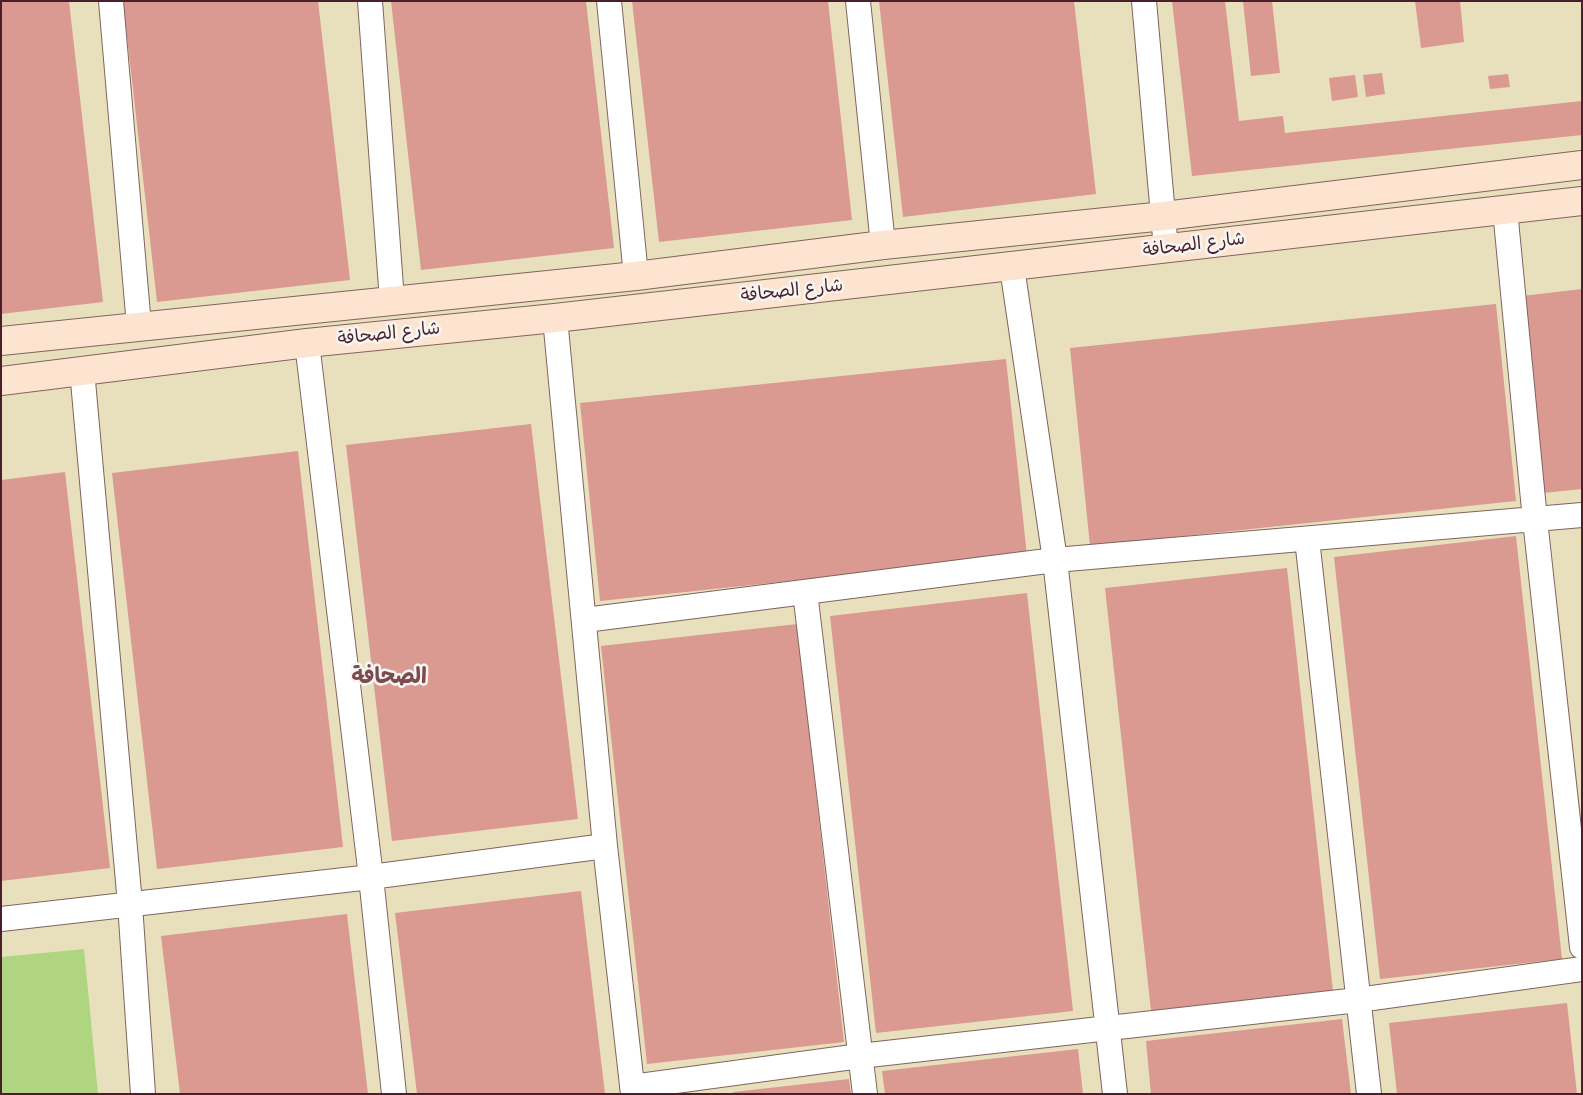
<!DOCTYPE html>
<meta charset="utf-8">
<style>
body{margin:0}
#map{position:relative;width:1583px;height:1095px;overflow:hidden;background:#e8e0bd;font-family:Mynerve,sans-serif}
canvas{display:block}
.frame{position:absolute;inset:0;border:2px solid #4a1f2b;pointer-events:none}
</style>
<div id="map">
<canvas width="1583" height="1095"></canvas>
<div class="frame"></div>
</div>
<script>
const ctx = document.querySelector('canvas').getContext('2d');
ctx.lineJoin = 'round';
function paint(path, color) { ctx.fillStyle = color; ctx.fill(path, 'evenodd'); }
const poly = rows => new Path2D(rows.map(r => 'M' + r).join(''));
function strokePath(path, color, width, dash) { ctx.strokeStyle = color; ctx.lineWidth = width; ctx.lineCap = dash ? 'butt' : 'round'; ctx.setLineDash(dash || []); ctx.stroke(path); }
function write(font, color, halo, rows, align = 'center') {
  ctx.font = font + ' Mynerve,"Playpen Sans Arabic",sans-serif'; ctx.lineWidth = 5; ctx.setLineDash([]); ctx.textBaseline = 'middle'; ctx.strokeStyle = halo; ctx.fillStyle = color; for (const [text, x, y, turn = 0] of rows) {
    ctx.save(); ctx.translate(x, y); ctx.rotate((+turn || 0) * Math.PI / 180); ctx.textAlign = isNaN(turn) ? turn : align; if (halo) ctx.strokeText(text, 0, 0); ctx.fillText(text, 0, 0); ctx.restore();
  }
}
paint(poly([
 [84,949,98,1094,1,1094,1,957]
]), '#afd580');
paint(poly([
 [1,1,69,1,103,302,1,314],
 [123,1,318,1,350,280,157,302],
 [391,1,586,1,614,248,421,270],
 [632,1,828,1,852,220,659,242],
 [879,1,1074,1,1096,194,903,217],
 [1172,1,1225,1,1239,121,1283,116,1285,133,1582,101,1582,135,1192,176],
 [1243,1,1272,1,1280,73,1251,76],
 [1415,1,1460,1,1464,42,1421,48],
 [1382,73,1385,94,1366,97,1363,75],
 [1508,74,1510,87,1490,89,1488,76],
 [1355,75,1358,97,1332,101,1329,78],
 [1582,289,1582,489,1543,493,1522,296],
 [1496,304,1516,501,1090,546,1070,348],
 [1006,359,1027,556,600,601,580,403],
 [531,424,578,819,392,841,346,445],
 [298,451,343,847,157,869,112,473],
 [65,472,110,868,1,881,1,480],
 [1516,536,1562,959,1380,979,1334,557],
 [1287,568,1333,991,1151,1011,1105,588],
 [1027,593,1073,1011,876,1033,830,616],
 [797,624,844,1042,647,1064,601,646],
 [581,891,605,1094,417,1094,395,913],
 [347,914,368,1094,180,1094,161,936],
 [1567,1003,1577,1094,1397,1094,1389,1023],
 [1342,1019,1351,1094,1151,1094,1146,1041],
 [1078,1049,1083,1094,885,1094,882,1071],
 [849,1079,851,1094,734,1094,733,1092]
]), '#da9991');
const street = poly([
 [111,1,139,326],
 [370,1,392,301],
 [609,1,636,276],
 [858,1,883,245],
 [1144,1,1166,249],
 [1505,210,1535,520,1582,947],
 [1012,267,1055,560,1115,1094],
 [555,318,605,846,633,1094],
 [307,343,371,877,394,1094],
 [82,370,130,904,143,1094],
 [1307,539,1369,1094],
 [805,592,865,1094],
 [585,620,1055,560,1582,515],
 [1,919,371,877,605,846],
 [632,1087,860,1056,1358,1000,1582,969]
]);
const secondary = poly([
 [1,341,636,276,883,245,1164,216,1582,165],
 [1,381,307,343,555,318,1582,201]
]);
strokePath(street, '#81635e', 26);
strokePath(secondary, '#81635e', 30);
strokePath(street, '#fff', 24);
strokePath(secondary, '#fde4d1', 28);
write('18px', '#4a1f2b', '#f6f6f2', [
 ["شارع الصحافة",1194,246,-7],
 ["شارع الصحافة",792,292,-6],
 ["شارع الصحافة",389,335,-6]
]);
write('bold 22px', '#7c4a4f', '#f6f6f2', [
 ["الصحافة",389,678]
]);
</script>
